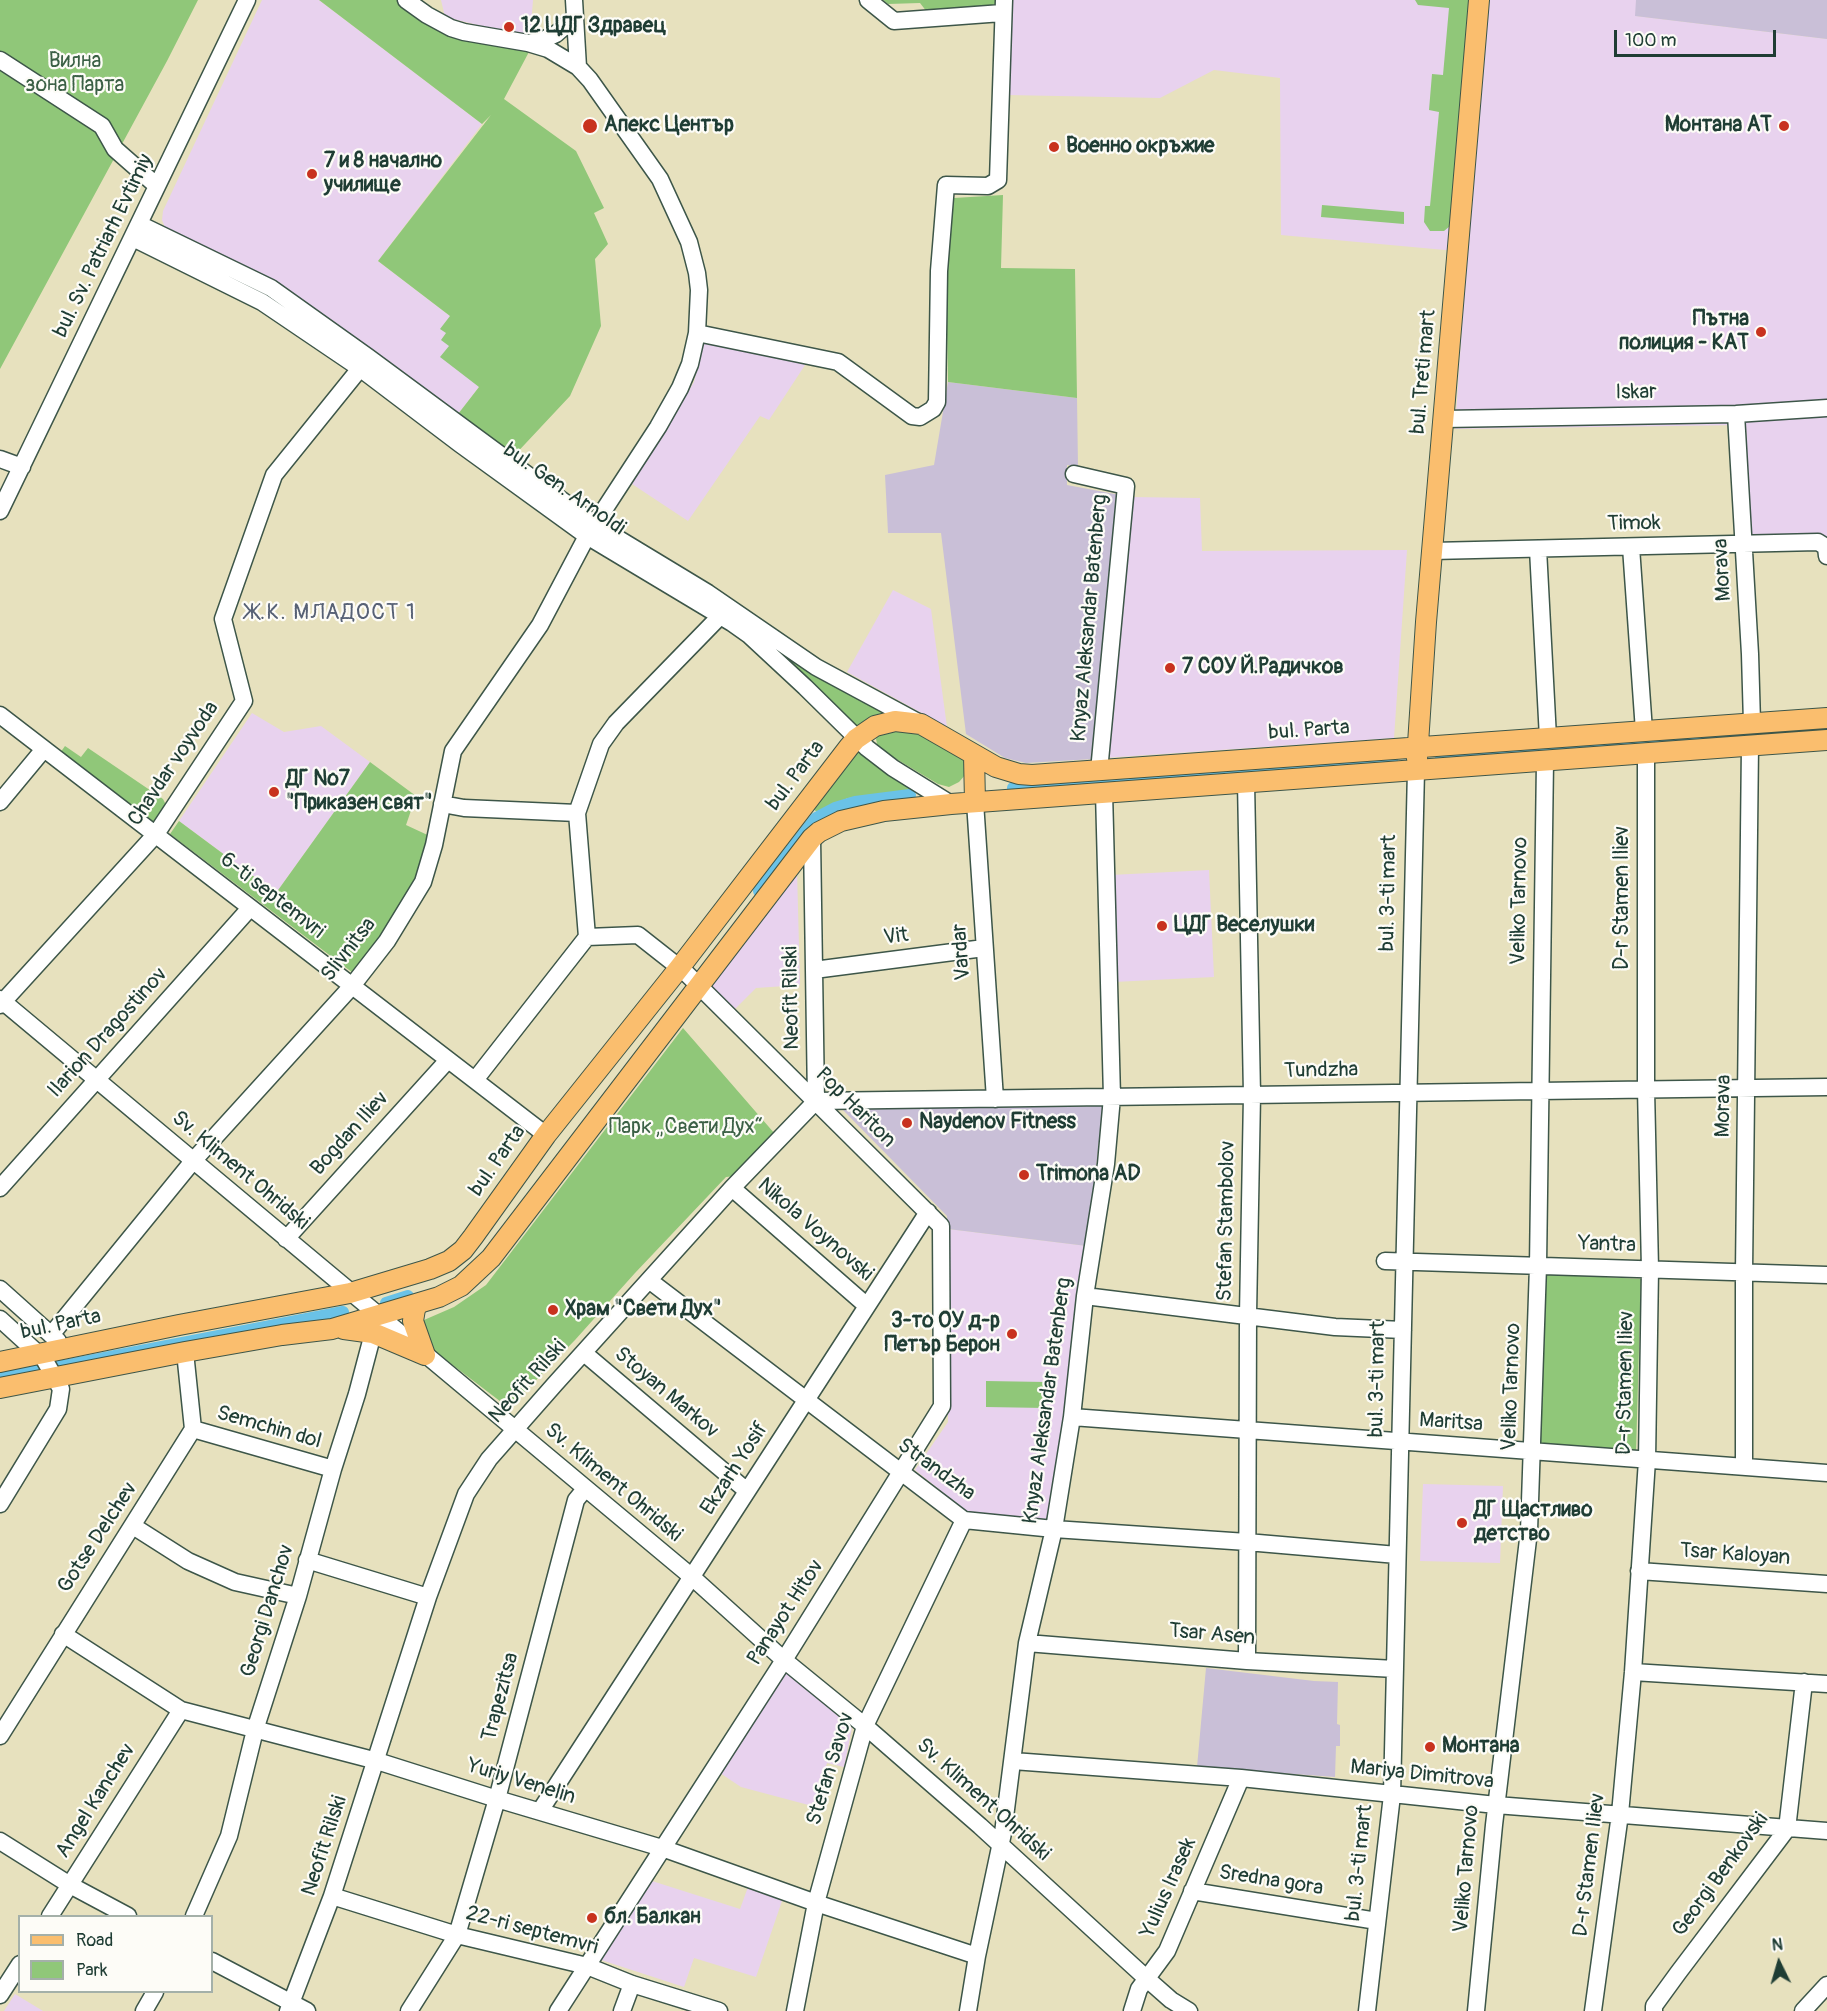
<!DOCTYPE html>
<meta charset="utf-8">
<style>
body{margin:0}
#map{position:relative;width:1827px;height:2011px;overflow:hidden;background:#e7e1be;font-family:Pangolin,sans-serif}
canvas{display:block}
.legend{position:absolute;left:18px;top:1915px;width:195px;height:78px;box-sizing:border-box;background:#fdfcf7;border:2px solid #a4b0a9;margin:0;padding:8px 10px;list-style:none;font-size:18px;color:#1f3d34}
.legend li{display:flex;align-items:center;gap:12px;height:30px}
.legend b{width:30px;border:2px solid #a4b0a9}
.north{position:absolute;left:1749px;top:1933px;width:60px;height:60px;-webkit-text-stroke:4px #fdfcf7;paint-order:stroke;rotate:355deg;font-size:16px;font-weight:700;line-height:24px;text-align:center;color:#1f3d34}
.north::after{content:'';display:block;margin:auto;width:21px;height:27px;background:#1f3d34;clip-path:polygon(50% 0,100% 100%,50% 72%,0 100%)}
.scale{position:absolute;left:1614px;top:30px;width:162px;height:27px;box-sizing:border-box;border:3px solid #1f3d34;border-top:0;padding-left:8px;font-size:18px;line-height:21px;white-space:nowrap;color:#1f3d34;-webkit-text-stroke:4px #fdfcf7;paint-order:stroke}
</style>
<div id="map">
<canvas width="1827" height="2011"></canvas>
<ul class="legend">
<li><b style="height:8px;background:#fabe6e"></b>Road</li>
<li><b style="height:16px;background:#90c779"></b>Park</li>
</ul>
<div class="north">N</div>
<div class="scale">100 m</div>
</div>
<script>
const ctx = document.querySelector('canvas').getContext('2d');
ctx.lineJoin = 'round';
function paint(path, color) { ctx.fillStyle = color; ctx.fill(path, 'evenodd'); }
const poly = rows => new Path2D(rows.map(r => 'M' + r).join(''));
function strokePath(path, color, width, dash) { ctx.strokeStyle = color; ctx.lineWidth = width; ctx.lineCap = dash ? 'butt' : 'round'; ctx.setLineDash(dash || []); ctx.stroke(path); }
function write(font, color, halo, rows, align = 'center') {
  ctx.font = font + ' Pangolin,sans-serif'; ctx.lineWidth = 4.5; ctx.setLineDash([]); ctx.textBaseline = 'middle'; ctx.strokeStyle = halo; ctx.fillStyle = color; for (const [text, x, y, turn = 0] of rows) {
    ctx.save(); ctx.translate(x, y); ctx.rotate((+turn || 0) * Math.PI / 180); ctx.textAlign = isNaN(turn) ? turn : align; if (halo) ctx.strokeText(text, 0, 0); ctx.fillText(text, 0, 0); ctx.restore();
  }
}
paint(poly([
 [262,0,319,0,482,124,378,261,450,316,446,333,449,345,479,387,455,418,417,386,166,230,162,220,163,211],
 [441,0,533,0,530,38,445,17],
 [1013,0,1636,0,1636,16,1827,39,1827,537,1750,538,1746,425,1455,429,1467,252,1281,235,1280,78,1214,70,1160,98,1007,95],
 [704,342,807,362,769,420,760,416,688,521,632,484,694,382],
 [1129,497,1200,498,1202,551,1407,550,1394,738,1104,758],
 [893,590,931,609,947,727,847,672],
 [252,713,284,732,321,726,370,762,276,893,179,821],
 [797,870,800,985,756,988,734,1010,710,987],
 [1209,870,1214,977,1114,982,1111,875],
 [948,1229,1087,1246,1064,1424,1048,1521,971,1515,915,1470,948,1422],
 [1423,1484,1503,1486,1500,1563,1420,1561],
 [784,1669,852,1728,844,1767,827,1763,816,1807,741,1787,720,1773],
 [652,1881,740,1909,748,1887,783,1898,756,1977,694,1958,684,1987,598,1959],
 [15,1994,43,2011,4,2011]
]), '#e8d2ee');
paint(poly([
 [1636,0,1827,0,1827,39,1635,16],
 [948,382,1077,398,1078,467,1067,465,1067,485,1120,495,1094,759,1026,763,1005,758,966,734,941,533,888,533,885,475,934,465],
 [1103,1106,1087,1246,948,1229,947,1216,842,1109],
 [1206,1668,1314,1681,1338,1682,1337,1724,1340,1725,1340,1746,1336,1746,1335,1777,1197,1767]
]), '#c9bfd7');
paint(poly([
 [0,0,198,0,167,61,0,369],
 [319,0,397,0,429,22,530,50,504,99,576,151,604,208,594,213,608,244,595,259,601,326,570,396,511,459,455,418,479,387,440,357,449,346,441,340,446,333,440,329,450,316,378,261,491,115,482,124],
 [883,0,1000,0,1000,4,927,12,920,3,888,4],
 [1415,0,1471,0,1450,226,1444,231,1430,231,1424,222,1425,206,1430,206,1439,112,1429,110,1432,74,1443,75,1449,8,1418,5],
 [1003,195,1001,268,1075,269,1077,398,948,382,946,272,954,198],
 [1322,205,1404,212,1404,224,1321,217],
 [781,652,888,714,858,729],
 [909,728,961,753,966,762,966,774,959,782,949,787,938,784,878,748,876,739,879,734],
 [65,746,81,757,88,748,163,799,167,807,156,825,60,753],
 [855,747,912,788,913,792,848,798,817,812,812,808],
 [370,762,416,796,406,825,434,838,423,879,357,976,170,834,179,821,276,893],
 [683,1028,775,1134,736,1176,726,1177,635,1273,575,1340,509,1408,429,1347,422,1331,424,1320,454,1307,486,1285],
 [1546,1274,1641,1279,1636,1452,1540,1445],
 [986,1381,1046,1382,1045,1408,986,1407]
]), '#90c779');
strokePath(poly([
 [1441,757,1825,730],
 [1013,788,1392,760],
 [759,891,816,818,835,808,855,802,910,795],
 [386,1303,408,1296],
 [0,1378,343,1312]
]), '#6ac2e7', 12);
const minor = poly([
 [574,0,578,67],
 [868,0,894,21,1002,13],
 [529,43,545,39,556,34,574,18],
 [0,60,102,126,115,149,157,186],
 [139,224,271,288,368,357,594,524,708,593,816,667,918,722],
 [133,238,262,302,361,369,460,444,587,536,732,623,749,635,805,687,867,748,893,768,951,804],
 [697,333,838,362,912,416,920,417,933,409,937,402,939,271,946,185,988,186,998,180,1004,0],
 [1736,414,1750,654,1752,723],
 [1444,419,1736,414,1827,408],
 [0,459,22,467],
 [1074,474,1126,486,1099,771],
 [0,511,247,0],
 [1631,547,1644,731],
 [1538,549,1548,738],
 [1432,551,1818,542,1826,547,1827,556],
 [0,715,546,1135],
 [1246,782,1252,1095,1248,1315,1247,1661],
 [0,802,44,749],
 [975,802,995,1099],
 [442,804,464,808,577,813],
 [587,937,577,813,601,744,616,723,727,609],
 [814,970,984,948],
 [0,999,692,1577,784,1660,865,1726,980,1826,1146,1978,1171,2000,1189,2011],
 [0,1005,156,834,244,701,223,619,274,475,366,361],
 [475,1080,587,937,638,935,685,972,941,1226,942,1406,784,1660,558,2011],
 [816,1101,1827,1087],
 [0,1188,250,908],
 [732,1188,867,1306],
 [286,1239,448,1060],
 [1385,1261,1827,1275],
 [650,1281,964,1520,1054,1529,1247,1542,1397,1555],
 [0,1289,58,1341],
 [1085,1296,1335,1327,1403,1330],
 [0,1319,44,1359,61,1389,58,1409,0,1504],
 [51,1335,193,1161,352,986,387,941,423,882,434,845,453,751,540,625,587,536,658,427,680,388,690,364,697,333,699,290,697,273,689,242,660,179,590,80,578,67,548,49,528,43,464,32,451,28,427,15,406,0],
 [584,1353,747,1491],
 [1072,1417,1827,1473],
 [193,1429,333,1469],
 [1744,1467,1744,1272,1750,745],
 [133,1526,188,1561,235,1582,298,1596],
 [307,1560,428,1597],
 [1639,1571,1827,1584],
 [63,1634,181,1710,377,1761,497,1799,662,1848,816,1903,977,1956],
 [1027,1643,1247,1661,1395,1669],
 [1633,1672,1827,1684],
 [0,1736,193,1429,185,1352],
 [1013,1761,1241,1778,1496,1805,1827,1831],
 [540,1811,928,1212],
 [0,1841,70,1885,128,1916],
 [1192,1891,1377,1921],
 [332,1896,457,1935,587,1966,632,1984,719,2011],
 [50,1916,181,1710],
 [194,1916,229,1836,255,1730,298,1596,333,1469,357,1394,376,1322],
 [212,1961,307,2011],
 [0,1995,20,1964],
 [144,2011,155,1992],
 [288,2011,332,1896,428,1597,466,1494,489,1459,555,1384,732,1188,816,1101,812,838],
 [409,2011,457,1935,497,1799,576,1500,585,1489],
 [622,2011,632,1984],
 [795,2011,816,1903,865,1726,964,1520],
 [968,2011,977,1956,1003,1833,1027,1643,1054,1529,1072,1417,1085,1296,1106,1164,1112,1097,1104,792],
 [1132,2011,1139,1989,1167,1951,1241,1778],
 [1367,2011,1392,1795,1416,770],
 [1476,2011,1494,1825,1529,1531,1538,1266,1545,761],
 [1593,2011,1620,1814,1633,1672,1647,1460,1650,1269,1646,1089,1646,753],
 [1654,2011,1654,2006,1678,1973,1787,1829,1804,1682],
 [1803,2011,1827,1985]
]);
const major = poly([
 [974,755,975,802],
 [1417,759,1426,622,1479,0],
 [419,1303,415,1309,413,1321,425,1355],
 [344,1329,373,1333,425,1355],
 [0,1362,179,1325,350,1293,430,1269,449,1261,463,1250,473,1237,546,1135,680,967,849,747,856,739,875,726,895,721,921,724,996,767,1019,774,1032,775,1827,718],
 [0,1388,185,1352,282,1335,332,1329,439,1297,461,1286,491,1258,812,838,819,832,841,821,884,811,951,804,1827,740]
]);
strokePath(minor, '#3d5649', 19);
strokePath(major, '#3d5649', 22);
strokePath(minor, '#fff', 16);
strokePath(major, '#fabe6e', 20);
for (const [x, y, r, color] of [
 [509,27,6,"#c8321e"],
 [590,126,8,"#c8321e"],
 [1784,126,6,"#c8321e"],
 [1054,147,6,"#c8321e"],
 [312,174,6,"#c8321e"],
 [1761,332,6,"#c8321e"],
 [1170,668,6,"#c8321e"],
 [274,792,6,"#c8321e"],
 [1162,926,6,"#c8321e"],
 [907,1123,6,"#c8321e"],
 [1024,1175,6,"#c8321e"],
 [553,1310,6,"#c8321e"],
 [1012,1334,6,"#c8321e"],
 [1462,1523,6,"#c8321e"],
 [1430,1747,6,"#c8321e"],
 [592,1918,6,"#c8321e"]
]) { const dot = new Path2D(); dot.arc(x, y, r, 0, 2 * Math.PI); ctx.fillStyle = color; ctx.fill(dot); strokePath(dot, '#fdfcf7', 2); }
write('bold 21px', '#1f3d34', '#fdfcf7', [
 ["12 ЦДГ Здравец",521,27],
 ["Апекс Център",604,126],
 ["Монтана АТ",1772,126,"right"],
 ["Военно окръжие",1066,147],
 ["7 и 8 начално",324,162],
 ["училище",324,186],
 ["Пътна",1749,320,"right"],
 ["полиция - КАТ",1749,344,"right"],
 ["7 СОУ Й.Радичков",1182,668],
 ["ДГ №7",286,780],
 ["\"Приказен свят\"",286,804],
 ["ЦДГ Веселушки",1174,926],
 ["Naydenov Fitness",919,1123],
 ["Trimona AD",1036,1175],
 ["Храм \"Свети Дух\"",565,1310],
 ["3-то ОУ д-р",1000,1322,"right"],
 ["Петър Берон",1000,1346,"right"],
 ["ДГ Щастливо",1474,1511],
 ["детство",1474,1535],
 ["Монтана",1442,1747],
 ["бл. Балкан",604,1918]
], 'left');
write('21px', '#3b6045', '#fdfcf7', [
 ["Вилна",75,62],
 ["зона Парта",75,86],
 ["Парк „Свети Дух“",686,1128]
]);
write('21px', '#1f3d34', '#fdfcf7', [
 ["bul. Sv. Patriarh Evtimiy",104,246,-64],
 ["bul. Treti mart",1424,372,-85],
 ["Iskar",1636,393,-1],
 ["bul. Gen. Arnoldi",564,490,35],
 ["Timok",1634,524,-1],
 ["Morava",1723,570,-93],
 ["Knyaz Aleksandar Batenberg",1090,618,-85],
 ["bul. Parta",1309,731,-4],
 ["Chavdar voyvoda",174,764,-56],
 ["bul. Parta",796,776,-53],
 ["bul. 3-ti mart",1389,893,-89],
 ["6-ti septemvri",272,896,38],
 ["D-r Stamen Iliev",1623,898,-90],
 ["Veliko Tarnovo",1520,901,-89],
 ["Vit",896,937,-7],
 ["Slivnitsa",349,950,-52],
 ["Vardar",962,952,-94],
 ["Neofit Rilski",792,998,-91],
 ["Ilarion Dragostinov",108,1033,-48],
 ["Tundzha",1321,1071,-1],
 ["Morava",1724,1106,-89],
 ["Pop Hariton",855,1108,45],
 ["Bogdan Iliev",350,1134,-48],
 ["bul. Parta",498,1161,-55],
 ["Sv. Kliment Ohridski",240,1171,40],
 ["Stefan Stambolov",1227,1221,-89],
 ["Nikola Voynovski",815,1230,41],
 ["Yantra",1607,1245,2],
 ["bul. Parta",61,1325,-12],
 ["bul. 3-ti mart",1378,1379,-89],
 ["Neofit Rilski",528,1382,-48],
 ["D-r Stamen Iliev",1626,1383,-89],
 ["Veliko Tarnovo",1512,1387,-88],
 ["Stoyan Markov",666,1393,40],
 ["Knyaz Aleksandar Batenberg",1048,1401,-82],
 ["Maritsa",1451,1423,4],
 ["Semchin dol",269,1428,16],
 ["Ekzarh Yosif",735,1469,-57],
 ["Strandzha",936,1470,36],
 ["Sv. Kliment Ohridski",613,1483,40],
 ["Gotse Delchev",98,1538,-57],
 ["Tsar Kaloyan",1735,1555,4],
 ["Georgi Danchov",268,1611,-73],
 ["Panayot Hitov",786,1613,-57],
 ["Tsar Asen",1212,1635,5],
 ["Trapezitsa",501,1697,-75],
 ["Stefan Savov",831,1769,-73],
 ["Mariya Dimitrova",1422,1775,6],
 ["Yuriy Venelin",521,1782,17],
 ["Sv. Kliment Ohridski",983,1800,42],
 ["Angel Kanchev",96,1801,-58],
 ["Neofit Rilski",325,1846,-72],
 ["bul. 3-ti mart",1360,1863,-84],
 ["D-r Stamen Iliev",1590,1865,-83],
 ["Veliko Tarnovo",1467,1869,-85],
 ["Georgi Benkovski",1721,1875,-54],
 ["Sredna gora",1271,1881,9],
 ["Yulius Irasek",1169,1888,-66],
 ["22-ri septemvri",532,1931,15]
]);
ctx.letterSpacing = '1.5px';
write('22px', '#576175', '#fdfcf7', [
 ["Ж.К. МЛАДОСТ 1",331,613]
]);
ctx.letterSpacing = '0px';
</script>
